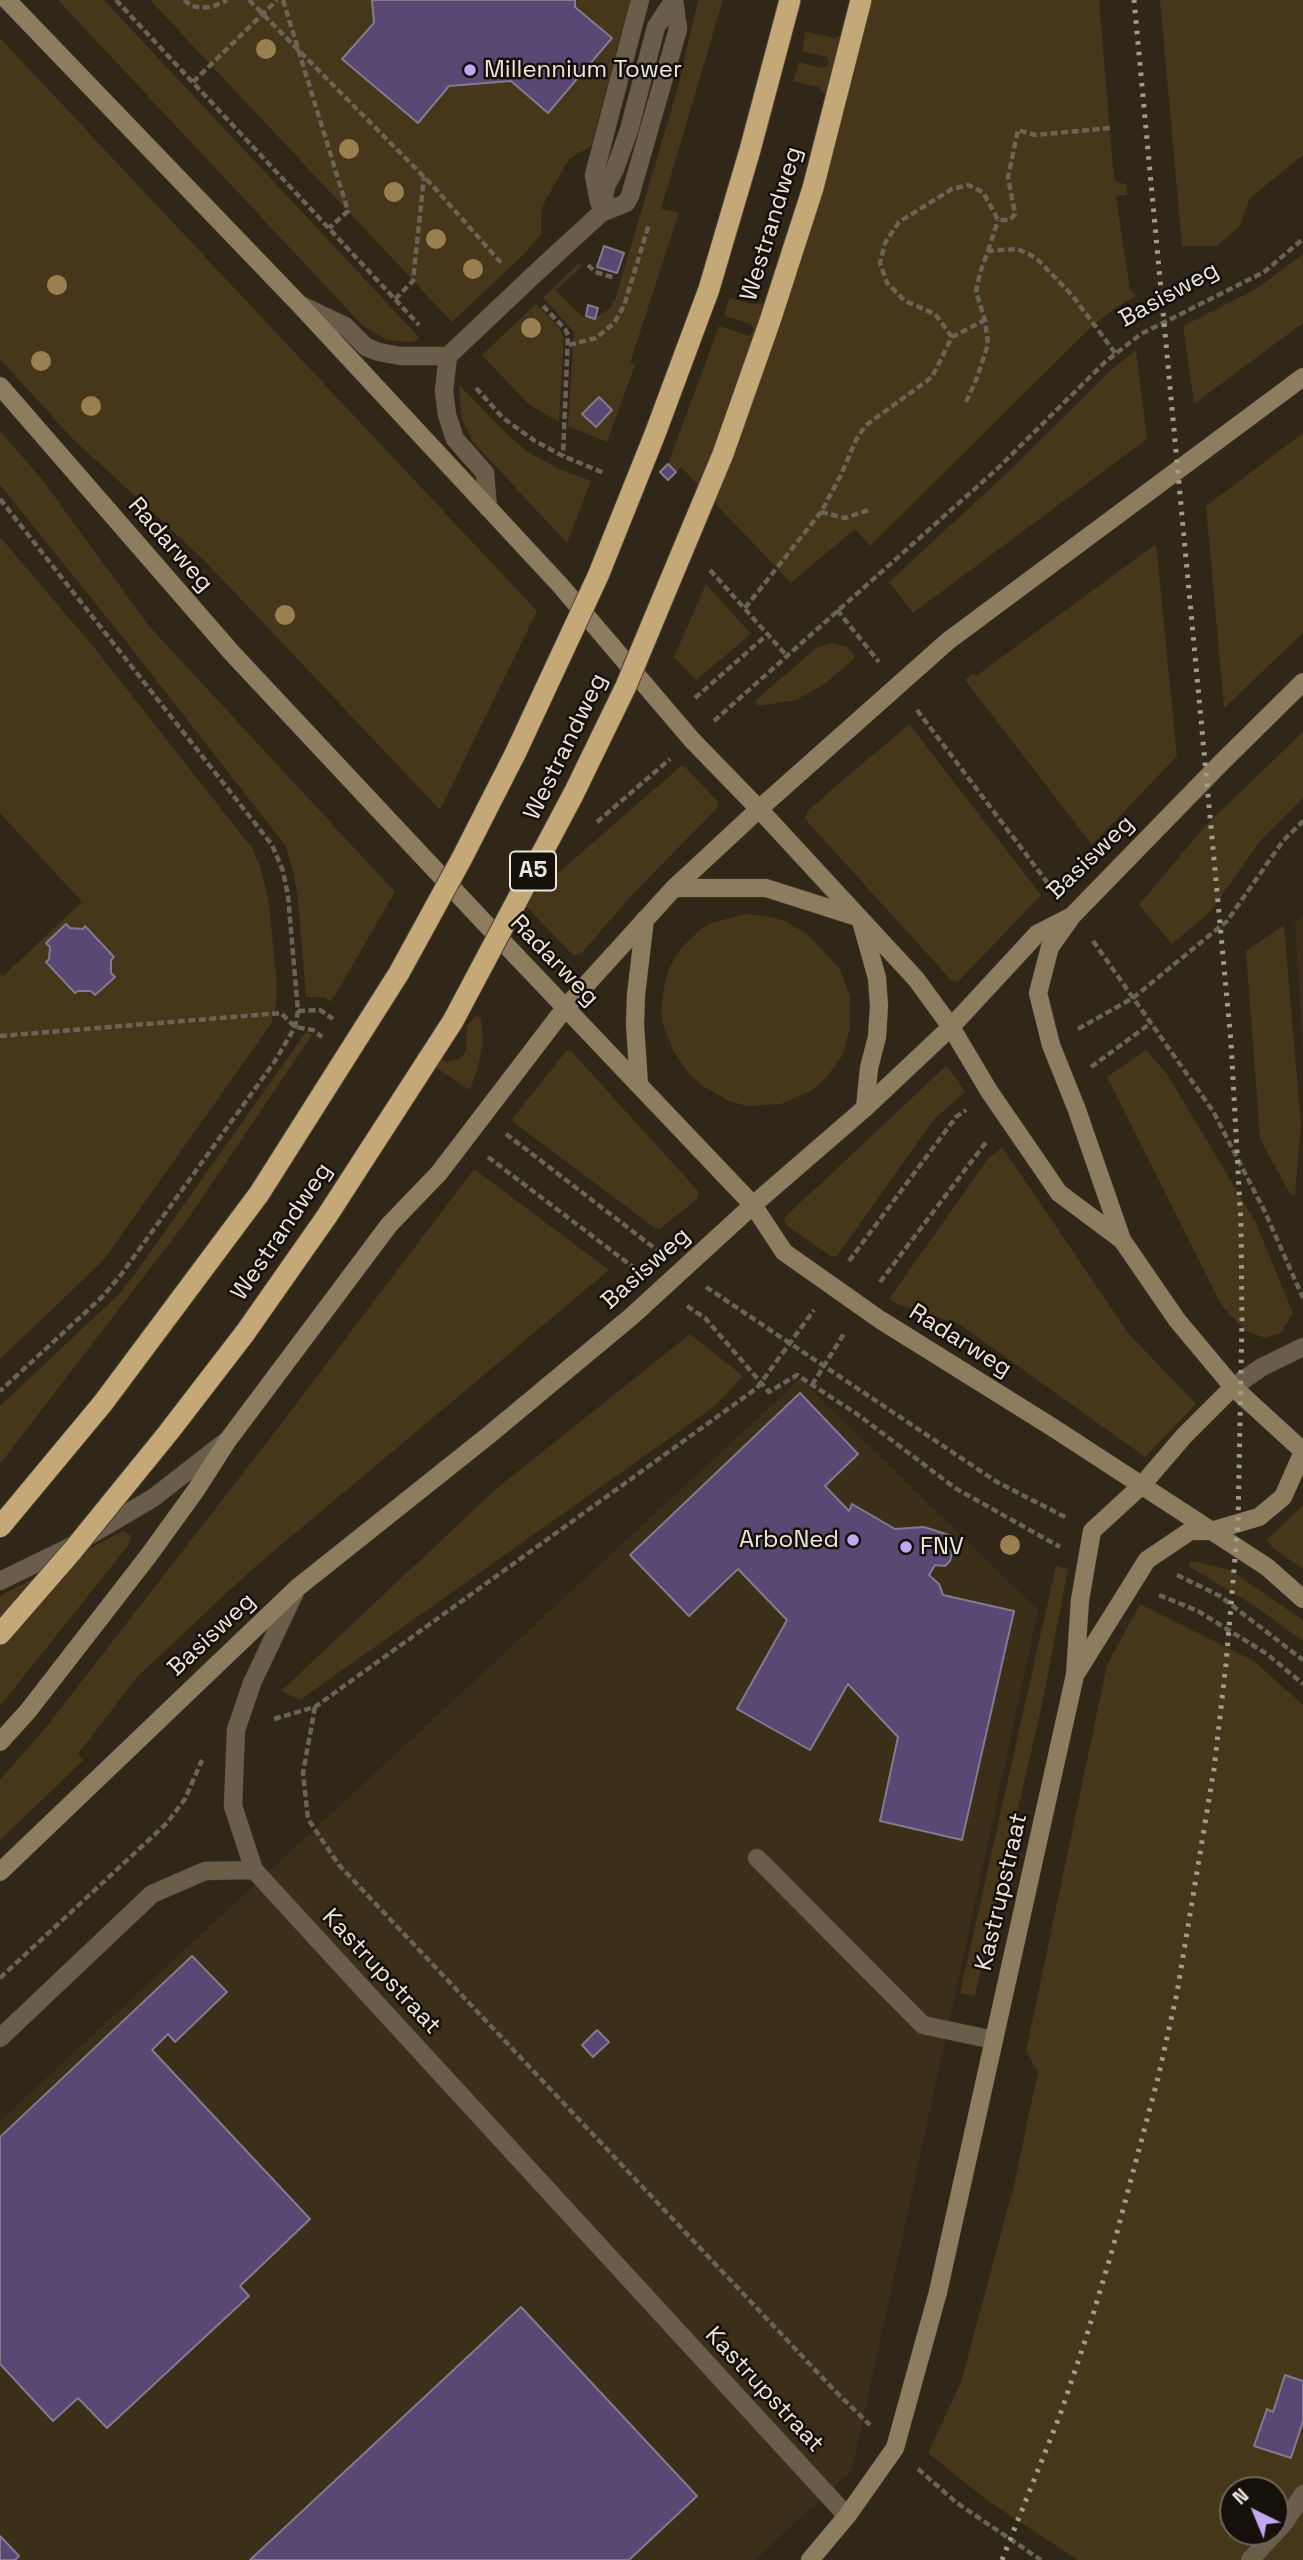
<!DOCTYPE html>
<style>
body{margin:0}
#map{position:relative;width:1303px;height:2560px;overflow:hidden;background:#302718;font-family:"Space Grotesk",sans-serif}
canvas{display:block}
.north{position:absolute;left:1219px;top:2476px;width:70px;height:70px;box-sizing:border-box;background:#15110a;border:2px solid #6b675e;border-radius:50%;rotate:317deg;font-size:19px;font-weight:700;line-height:28px;text-align:center;color:#ece7dd}
.north::after{content:'';display:block;margin:auto;width:24px;height:32px;background:#c2a7f2;clip-path:polygon(50% 0,100% 100%,50% 72%,0 100%)}
</style>
<div id="map">
<canvas width="1303" height="2560"></canvas>
<div class="north">N</div>
</div>
<script>
const ctx = document.querySelector('canvas').getContext('2d');
ctx.lineJoin = 'round';
function paint(path, color) { ctx.fillStyle = color; ctx.fill(path, 'evenodd'); }
const poly = rows => new Path2D(rows.map(r => 'M' + r).join(''));
function strokePath(path, color, width, dash) { ctx.strokeStyle = color; ctx.lineWidth = width; ctx.lineCap = dash ? 'butt' : 'round'; ctx.setLineDash(dash || []); ctx.stroke(path); }
function write(font, color, halo, rows, align = 'center') {
  ctx.font = font + ' "Space Grotesk",sans-serif'; ctx.lineWidth = 5; ctx.setLineDash([]); ctx.textBaseline = 'middle'; ctx.strokeStyle = halo; ctx.fillStyle = color; for (const [text, x, y, turn = 0] of rows) {
    ctx.save(); ctx.translate(x, y); ctx.rotate((+turn || 0) * Math.PI / 180); ctx.textAlign = isNaN(turn) ? turn : align; if (halo) ctx.strokeText(text, 0, 0); ctx.fillText(text, 0, 0); ctx.restore();
  }
}
paint(poly([
 [1303,915,1303,1052,1295,923],
 [800,1379,1038,1610,852,2470,755,2560,0,2560,0,2121]
]), '#3c2f1a');
paint(poly([
 [58,0,104,0,418,336,418,340,409,342,387,340,363,326],
 [150,0,372,0,374,23,343,59,418,123,449,86,511,81,548,113,612,38,575,7,575,0,630,0,591,146,569,159,543,205,541,212,541,234,524,254,452,322],
 [698,0,723,0,661,209,679,213,630,363,635,365,607,442,568,426,574,332,543,298,579,263,582,266,556,290,576,311,583,317,595,318,609,309,615,300,678,87],
 [853,0,1099,0,1113,167,1115,181,1127,185,1127,195,1116,196,1130,290,1136,296,1115,308,1089,329,870,546,855,529,791,583,681,467,676,472,668,464,719,326,749,336,754,331,751,324,724,316,799,62,822,68,829,64,827,57,802,51,806,29],
 [1160,0,1303,0,1303,155,1250,198,1240,226,1217,246,1182,246],
 [0,38,537,611,440,810,205,561,72,438,0,359],
 [1303,254,1303,323,1194,404,1183,326,1256,289],
 [536,304,559,327,564,338,559,422,528,404,482,355],
 [1136,350,1147,439,913,613,889,582,1007,473,1112,369],
 [459,385,509,436,528,452,557,468,591,481,567,543,473,442,461,417],
 [0,431,41,478,149,626,395,892,331,1002,324,997,306,997,298,900,294,874,285,845,117,630,0,485],
 [1303,433,1303,633,1224,708,1206,506],
 [0,537,92,645,252,848,260,866,268,897,277,982,276,1005,271,1024,103,1261,0,1359,0,974,3,976,82,902,0,813],
 [1156,544,1177,756,1092,845,965,680,973,673,976,676],
 [706,584,751,634,696,680,674,657],
 [831,643,847,647,854,654,854,659,823,685,796,700,757,706,756,700,816,648],
 [910,725,1041,895,958,982,951,980,805,819,807,812,830,791,907,726],
 [1303,732,1303,798,1260,841,1210,912,1172,944,1139,905,1206,825],
 [681,766,684,766,718,802,717,808,631,896,581,954,573,955,526,906,526,901],
 [745,914,772,917,785,921,807,934,840,969,850,996,850,1028,842,1056,825,1079,811,1091,781,1104,746,1106,727,1100,703,1086,689,1074,674,1052,663,1025,661,1009,665,983,669,968,682,947,701,929,711,923],
 [1284,925,1301,1125,1295,1195,1289,1192,1260,1139,1246,951],
 [476,1016,481,1018,483,1042,477,1071,470,1089,468,1089,416,1054,421,1050,447,1062,461,1058,466,1051,467,1026],
 [306,1032,312,1035,185,1223,0,1464,0,1406,118,1295,132,1278],
 [567,1050,572,1052,699,1192,697,1199,660,1229,655,1228,513,1122,513,1118],
 [1146,1050,1167,1074,1255,1221,1293,1313,1281,1333,1265,1338,1246,1331,1222,1306,1107,1077],
 [945,1067,948,1067,965,1091,964,1093,935,1118,837,1256,832,1257,786,1225,784,1218],
 [1002,1147,1129,1334,1196,1404,1145,1457,959,1324,897,1304,889,1299,987,1160],
 [474,1169,609,1270,249,1572,137,1677,78,1754,84,1760,0,1840,0,1780,47,1726,281,1424],
 [690,1334,743,1376,715,1406,300,1700,281,1691,496,1489],
 [1303,1505,1303,1569,1272,1547,1267,1540],
 [123,1531,132,1536,127,1547,0,1706,0,1596],
 [1194,1561,1230,1570,1294,1614,1303,1620,1303,1641,1253,1605,1190,1567,1189,1563],
 [1056,1566,1068,1569,1043,1700,975,1996,960,1993],
 [1140,1604,1254,1661,1303,1705,1303,2560,1078,2560,988,2501,928,2453,961,2382,1014,2185,1038,2072,1026,2051,1107,1665],
 [1233,2490,1275,2490,1275,2532,1233,2532]
]), '#46361a');
paint(poly([
 [795,0,856,0,842,35,834,38,804,31,794,19],
 [792,81,819,87,829,100,767,303,752,304,730,298,721,284,771,102,780,89]
]), '#302718');
const building = poly([
 [372,0,575,0,575,7,612,38,548,113,511,81,449,86,418,123,342,59,374,23,372,0],
 [604,246,624,253,617,273,597,267,604,246],
 [588,305,598,308,595,319,586,316,588,305],
 [599,397,612,410,596,427,582,414,599,397],
 [668,464,676,472,668,480,660,472,668,464],
 [66,924,70,928,83,929,85,926,114,957,111,960,111,973,115,977,95,995,91,991,78,991,75,993,46,962,49,959,50,947,46,943,66,924],
 [800,1393,858,1454,825,1486,849,1511,852,1504,895,1529,924,1527,952,1536,946,1545,952,1553,950,1561,945,1566,935,1565,929,1575,939,1584,943,1595,1014,1611,962,1840,880,1821,898,1737,848,1684,810,1750,737,1709,787,1620,738,1569,689,1616,630,1555,800,1393],
 [192,1956,227,1992,175,2042,168,2034,152,2050,310,2219,240,2286,249,2296,107,2428,78,2398,53,2421,0,2364,0,2137,192,1956],
 [597,2030,609,2042,593,2057,582,2045,597,2030],
 [521,2307,697,2496,629,2560,250,2560,521,2307],
 [1285,2375,1303,2381,1303,2421,1291,2458,1254,2446,1267,2409,1273,2412,1285,2375],
 [0,2536,19,2556,15,2560,0,2560,0,2536]
]);
paint(building, '#584873');
strokePath(building, '#817b8e', 2);
const lane = poly([
 [599,202,594,175,640,0],
 [601,213,606,186,615,169,629,130,656,27,674,0],
 [539,270,601,213,626,203,630,196,678,29,674,0],
 [757,1858,923,2025,994,2040],
 [1250,2560,1285,2522,1303,2494]
]);
const street = poly([
 [301,305,345,326,366,347,379,352,400,356,448,356],
 [448,356,444,391,447,415,455,439,485,473,488,508],
 [448,356,539,270],
 [1233,1387,1262,1367,1303,1347],
 [0,1581,68,1548,153,1498,225,1442],
 [296,1590,252,1683,236,1730,233,1806,254,1870,847,2516],
 [0,2038,152,1894,205,1871,254,1870]
]);
const secondary = poly([
 [7,0,300,305,560,585,692,740,759,809,916,979,951,1027,989,1091,1059,1193,1122,1240],
 [0,386,232,653,483,921,753,1205,784,1252,879,1319,1052,1427,1267,1567,1303,1599],
 [674,888,766,888,857,917],
 [1070,919,1050,947,1038,993,1051,1045,1077,1110,1122,1240,1177,1320,1233,1387,1303,1451],
 [861,921,877,978,879,1006,877,1037,869,1068,865,1108],
 [639,1085,635,1024,636,995,645,919],
 [1077,1672,1147,1560,1190,1531,1211,1531,1259,1517,1283,1497,1303,1452],
 [0,1742,28,1711,149,1555,196,1490,228,1440,389,1225,439,1173,565,1008,674,888,759,809,948,641,1303,377],
 [0,1872,297,1588,489,1435,632,1316,753,1205,865,1108,951,1027,1037,934,1072,916,1219,765,1303,682],
 [810,2560,847,2516,895,2448,938,2292,1075,1675,1080,1600,1092,1531,1142,1485,1184,1436,1233,1387]
]);
strokePath(lane, '#4a4234', 19);
strokePath(street, '#4a4234', 19);
strokePath(secondary, '#4a4234', 19);
strokePath(poly([
 [116,0,419,325],
 [184,0,192,6,201,8,214,6,227,0],
 [249,0,432,185,503,265],
 [283,0,348,211,329,228],
 [193,82,277,0],
 [988,251,998,220],
 [588,265,595,272,615,278],
 [395,299,413,281,424,177],
 [543,306,565,329,568,335,563,456],
 [952,337,935,314,905,301,887,283,880,263,885,243,899,222,952,189,968,185,983,192,998,220,1010,220,1015,214,1008,177,1018,130,1035,135,1110,128],
 [569,345,596,338,614,323,624,306,649,224],
 [476,388,503,418,535,441,563,456,604,473],
 [966,402,977,378,988,344,985,320,976,292,980,273,988,251,1017,249,1029,254,1038,260,1072,295,1116,354],
 [0,499,272,845,283,871,288,896,298,1011,295,1027,275,1061,120,1276,102,1297,0,1391],
 [821,512,845,518,871,509],
 [710,570,787,656],
 [745,608,821,512,841,475,856,440,865,426,932,377,952,337,985,320],
 [837,610,879,662],
 [695,698,768,634],
 [917,710,1053,890],
 [714,721,997,469,1105,362,1141,334,1264,272,1303,239],
 [597,822,670,759],
 [1093,941,1213,1111,1265,1212,1303,1298],
 [298,1011,320,1010,333,1019],
 [1078,1029,1133,998,1227,921,1283,841,1303,821],
 [0,1036,281,1013,295,1027,313,1030,322,1037],
 [1091,1067,1151,1023],
 [506,1134,657,1250],
 [488,1157,637,1270],
 [849,1261,956,1117,966,1110],
 [880,1282,987,1141],
 [706,1287,997,1482,1067,1518],
 [687,1306,705,1318,769,1392,797,1375,857,1414,955,1488,1060,1547],
 [812,1385,845,1332],
 [1177,1575,1220,1596,1303,1660],
 [1159,1595,1198,1611,1267,1654,1303,1684],
 [315,1707,303,1773,308,1819,339,1865,835,2391,870,2425],
 [274,1719,315,1707,757,1388,814,1310],
 [0,1978,167,1823,185,1799,202,1760],
 [918,2469,957,2503,1041,2560]
]), '#6b6356', 4.5, [7, 3.5]);
strokePath(lane, '#6a5e4b', 18);
strokePath(street, '#6a5e4b', 18);
strokePath(secondary, '#8e7c5e', 18);
strokePath(poly([
 [1002,2560,1060,2415,1086,2338,1112,2251,1158,2078,1177,1993,1214,1769,1226,1664,1238,1522,1242,1321,1241,1225,1231,1042,1134,0]
]), '#a29b8f', 5, [3.5, 7]);
const highwayBridge = poly([
 [0,1527,103,1403,259,1194,399,973,462,858,516,752,598,576,655,434,709,289,750,150,790,0],
 [0,1634,73,1550,168,1433,245,1333,327,1216,453,1021,574,793,626,686,723,454,770,321,813,188,861,0]
]);
strokePath(highwayBridge, '#4a4234', 23, []);
strokePath(highwayBridge, '#c4a878', 21);
ctx.fillStyle = '#9a7f51';
for (const [x, y] of [
 [266,49],
 [349,149],
 [394,192],
 [436,239],
 [473,269],
 [57,285],
 [531,328],
 [41,361],
 [91,406],
 [285,615],
 [1010,1545]
]) { ctx.beginPath(); ctx.arc(x, y, 10, 0, 2 * Math.PI); ctx.fill(); }
for (const [x, y, r, color] of [
 [470,70,7,"#c2a7f2"],
 [853,1540,7,"#c2a7f2"],
 [906,1547,7,"#c2a7f2"]
]) { const dot = new Path2D(); dot.arc(x, y, r, 0, 2 * Math.PI); ctx.fillStyle = color; ctx.fill(dot); strokePath(dot, '#15110a', 2.5); }
for (const [x, y, w] of [
 [533,871,46]
]) { const box = new Path2D(); box.roundRect(x - w / 2, y - 19.5, w, 39, 5); ctx.fillStyle = '#15110a'; ctx.fill(box); strokePath(box, '#ece7dd', 2); }
write('bold 23px', '#ece7dd', null, [
 ["A5",533,871]
]);
write('24px', '#ece7dd', '#15110a', [
 ["Millennium Tower",484,70],
 ["ArboNed",839,1540,"right"],
 ["FNV",920,1547]
], 'left');
write('24px', '#ece7dd', '#15110a', [
 ["Westrandweg",772,224,-73],
 ["Basisweg",1169,295,-29],
 ["Radarweg",170,545,49],
 ["Westrandweg",566,747,-64],
 ["Basisweg",1091,858,-44],
 ["Radarweg",554,961,46],
 ["Westrandweg",282,1232,-56],
 ["Basisweg",646,1269,-42],
 ["Radarweg",960,1341,32],
 ["Basisweg",212,1635,-43],
 ["Kastrupstraat",1002,1892,-77],
 ["Kastrupstraat",381,1972,47],
 ["Kastrupstraat",764,2390,47]
]);
</script>
